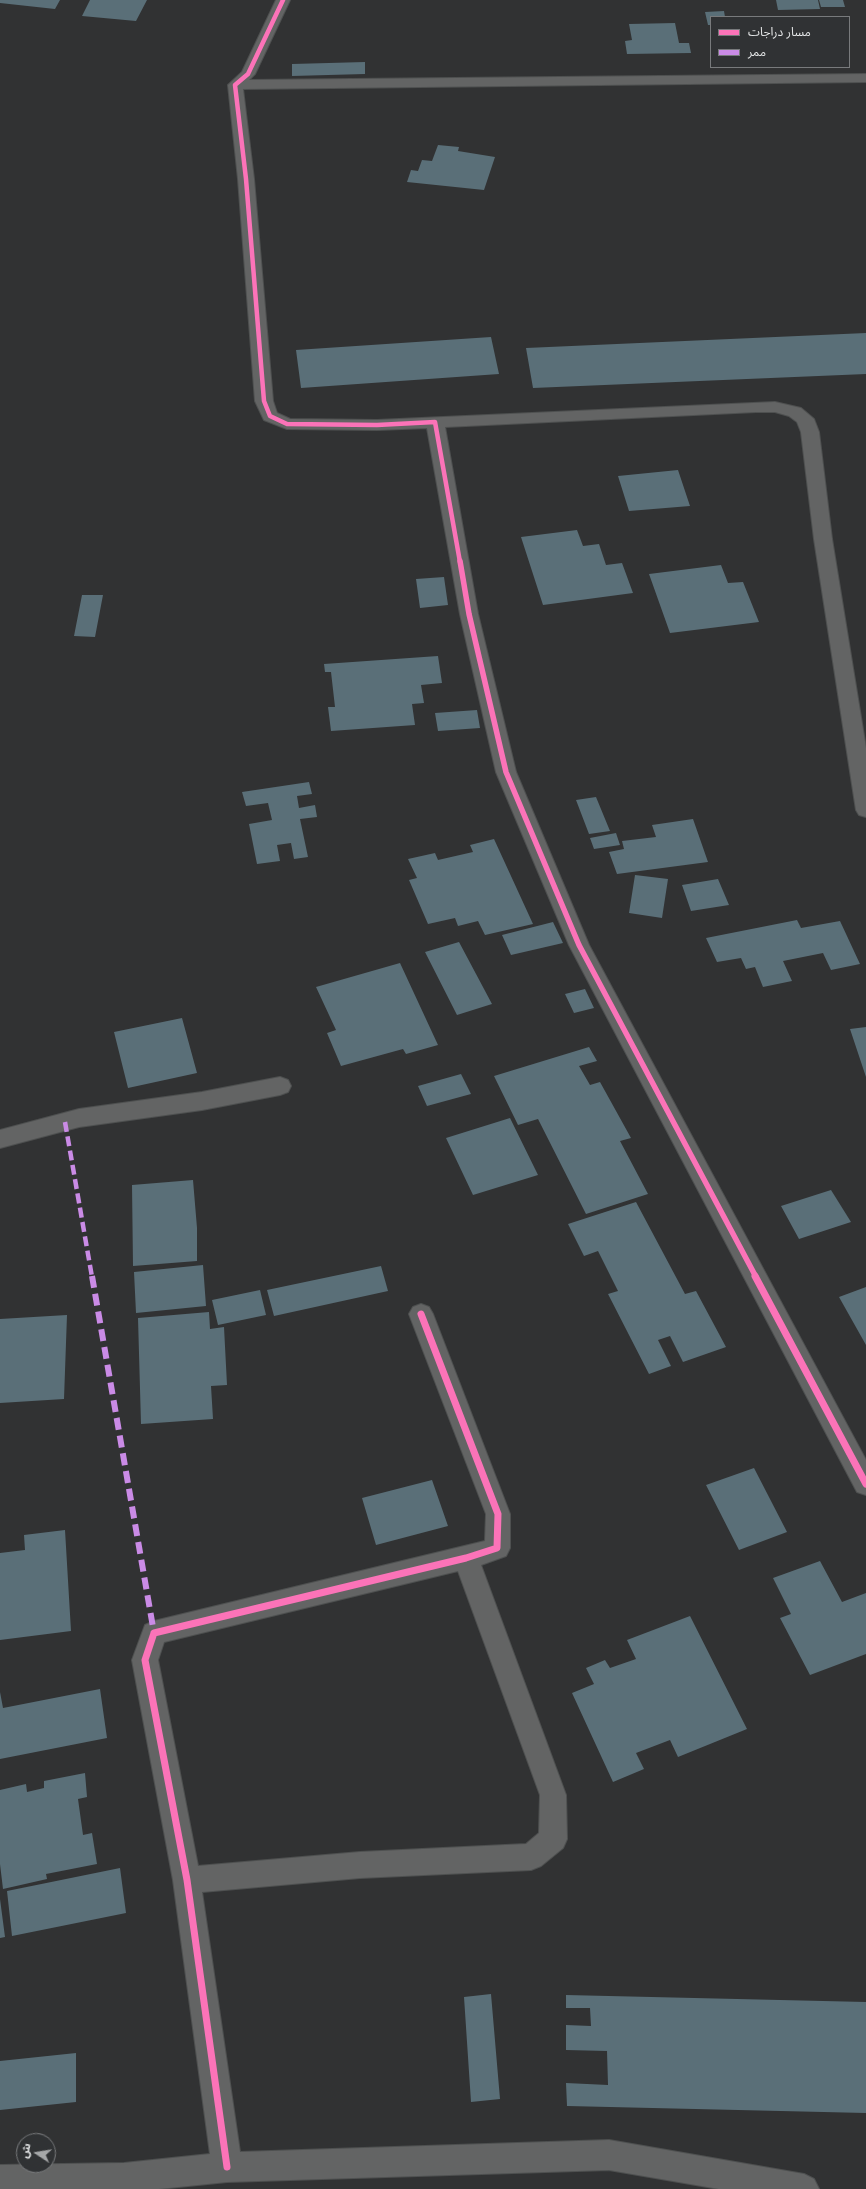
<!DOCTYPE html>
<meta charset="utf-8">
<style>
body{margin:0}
#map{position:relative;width:866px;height:2189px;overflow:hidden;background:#313233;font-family:Helvetica,"Noto Sans Arabic",sans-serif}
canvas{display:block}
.legend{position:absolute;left:710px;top:16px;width:140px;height:52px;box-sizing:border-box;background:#303234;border:1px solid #787a7c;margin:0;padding:5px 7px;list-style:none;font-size:12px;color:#e5e7e8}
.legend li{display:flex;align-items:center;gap:8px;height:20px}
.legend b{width:20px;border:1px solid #787a7c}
.north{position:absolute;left:16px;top:2133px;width:40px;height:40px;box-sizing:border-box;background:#303234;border:1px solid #787a7c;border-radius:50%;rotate:282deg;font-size:11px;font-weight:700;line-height:16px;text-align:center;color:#e5e7e8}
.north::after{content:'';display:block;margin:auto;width:14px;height:18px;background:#a6a8a9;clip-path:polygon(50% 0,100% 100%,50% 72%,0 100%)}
</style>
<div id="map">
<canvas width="866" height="2189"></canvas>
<ul class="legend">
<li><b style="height:5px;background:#fb73b8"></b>مسار دراجات</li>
<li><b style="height:5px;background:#ca8be6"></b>ممر</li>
</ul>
<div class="north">ش</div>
</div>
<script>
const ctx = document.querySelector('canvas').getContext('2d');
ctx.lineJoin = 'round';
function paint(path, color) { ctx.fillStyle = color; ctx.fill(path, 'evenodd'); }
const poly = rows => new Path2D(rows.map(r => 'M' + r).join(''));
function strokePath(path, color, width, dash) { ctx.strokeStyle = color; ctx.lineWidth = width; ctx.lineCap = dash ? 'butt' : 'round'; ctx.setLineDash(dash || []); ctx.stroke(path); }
paint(poly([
 [0,0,60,0,55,9,0,3],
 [90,0,147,0,136,21,82,16],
 [776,0,818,0,820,9,778,10],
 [819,0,843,0,845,7,821,7],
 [724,11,725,17,711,17,711,25,708,25,705,12],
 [675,23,679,43,689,43,691,53,627,54,625,41,632,40,629,24],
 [365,62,365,74,292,76,292,64],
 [438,145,459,147,458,151,495,157,484,190,407,182,411,170,418,171,422,160,432,161],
 [866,333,866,374,533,388,526,348],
 [491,337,499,374,301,388,296,350],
 [678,470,690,506,629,511,618,476],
 [577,530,583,546,599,544,606,565,622,563,633,593,543,605,521,537],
 [721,565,728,583,743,582,759,622,670,633,649,574],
 [444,577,448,605,420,608,416,579],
 [82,595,103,595,95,637,74,636],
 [438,656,442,683,421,685,424,703,412,704,415,725,331,731,328,707,335,707,331,672,325,672,324,664],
 [477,710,480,728,438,731,435,713],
 [309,782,312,794,297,796,299,808,315,805,317,817,300,819,308,857,294,859,291,843,277,845,280,861,257,864,249,824,272,820,268,803,246,806,242,792],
 [596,797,610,831,589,834,576,800],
 [693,819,708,862,617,874,609,852,624,849,622,841,656,837,652,825],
 [616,833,620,845,594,849,590,838],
 [494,839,533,924,485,935,478,921,458,926,455,918,428,924,409,880,417,878,408,859,435,853,438,860,473,852,470,845],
 [635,875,668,879,662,918,629,913],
 [718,879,729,905,691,911,682,885],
 [797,920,801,928,840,921,860,964,831,970,823,953,783,961,792,981,763,987,755,967,746,969,741,958,717,962,706,938],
 [553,922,563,943,511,955,502,935],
 [459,942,492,1004,457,1015,425,952],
 [400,963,438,1045,406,1054,403,1049,341,1066,327,1033,336,1030,316,987],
 [585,989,594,1008,574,1013,565,994],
 [182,1018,197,1073,128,1088,114,1032],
 [866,1027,866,1077,850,1029],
 [589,1047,597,1061,579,1066,590,1085,600,1082,631,1138,620,1141,648,1194,586,1214,538,1119,518,1125,494,1076],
 [461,1074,471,1094,427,1106,418,1086],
 [510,1118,538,1175,473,1195,446,1138],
 [193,1180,197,1228,197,1261,133,1266,132,1185],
 [831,1190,851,1222,799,1239,781,1206],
 [636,1202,685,1294,696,1291,726,1347,683,1362,670,1336,658,1340,671,1366,649,1374,608,1294,618,1291,598,1251,584,1256,568,1224],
 [203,1265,206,1306,136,1313,134,1272],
 [381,1266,388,1291,274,1316,267,1290],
 [866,1287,866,1345,839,1297],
 [260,1290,266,1315,218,1325,212,1300],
 [209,1312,210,1329,224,1327,227,1385,211,1386,213,1419,141,1424,138,1318],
 [67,1315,64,1399,0,1403,0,1319],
 [754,1468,787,1532,739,1550,706,1485],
 [432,1480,448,1526,376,1545,362,1498],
 [65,1530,71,1631,0,1640,0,1553,25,1550,24,1535],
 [820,1561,842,1602,866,1593,866,1654,810,1675,780,1618,791,1614,773,1578],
 [690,1616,747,1729,678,1757,670,1740,636,1753,644,1769,613,1782,572,1693,594,1684,586,1668,605,1660,610,1668,636,1659,627,1640],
 [100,1689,107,1738,0,1759,0,1692,3,1708],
 [85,1773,87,1797,78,1799,83,1835,92,1833,97,1864,46,1874,47,1879,3,1889,0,1864,0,1790,26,1784,27,1792,44,1788,44,1781],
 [120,1868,126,1913,12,1936,7,1891],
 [0,1899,5,1937,0,1938],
 [491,1994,500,2099,471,2102,464,1997],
 [566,1995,866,2002,866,2113,567,2106,566,2083,608,2085,607,2051,566,2050,566,2025,591,2026,590,2008,566,2008],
 [76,2053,76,2102,0,2110,0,2061]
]), '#5a6f78');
const minor = poly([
 [276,0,290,0,255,74,249,80,866,74,866,82,243,89,254,179,273,401,277,413,290,419,377,420,775,402,801,408,814,419,819,432,832,539,866,748,866,817,859,815,856,810,814,539,801,432,797,422,789,416,775,412,756,412,445,427,478,614,516,772,589,945,866,1460,866,1495,857,1492,569,945,496,772,460,614,427,428,377,430,287,429,264,420,255,401,238,179,228,85,242,72,276,0],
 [280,1077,288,1080,291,1086,288,1092,280,1095,202,1110,79,1127,0,1148,0,1130,79,1109,202,1092,280,1077],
 [421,1304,429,1307,433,1314,510,1514,510,1548,506,1556,481,1565,566,1795,567,1839,563,1848,541,1866,531,1870,360,1878,202,1892,240,2152,609,2140,804,2174,814,2179,819,2189,719,2189,609,2170,227,2182,159,2189,0,2189,0,2165,124,2163,210,2154,173,1880,132,1660,145,1625,154,1621,485,1541,486,1514,409,1314,413,1307,421,1304],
 [458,1571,540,1795,539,1833,526,1844,360,1852,198,1866,158,1660,164,1642,458,1571]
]);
strokePath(minor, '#4e5050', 2);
paint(minor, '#636464');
strokePath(poly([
 [65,1122,92,1277]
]), '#ca8be6', 4.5, [10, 4.5]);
strokePath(poly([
 [92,1276,154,1633]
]), '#ca8be6', 6, [12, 6]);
strokePath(poly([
 [283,0,248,74,235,85,246,179,264,401,270,416,287,424,377,425,435,422,460,562]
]), '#fb73b8', 4.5);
strokePath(poly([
 [460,561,469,614,506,772,579,945,756,1277]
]), '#fb73b8', 5.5);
strokePath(poly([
 [755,1276,866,1484],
 [227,2167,187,1880,145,1660,154,1633,466,1558,497,1548,498,1514,421,1314]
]), '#fb73b8', 7);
</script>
